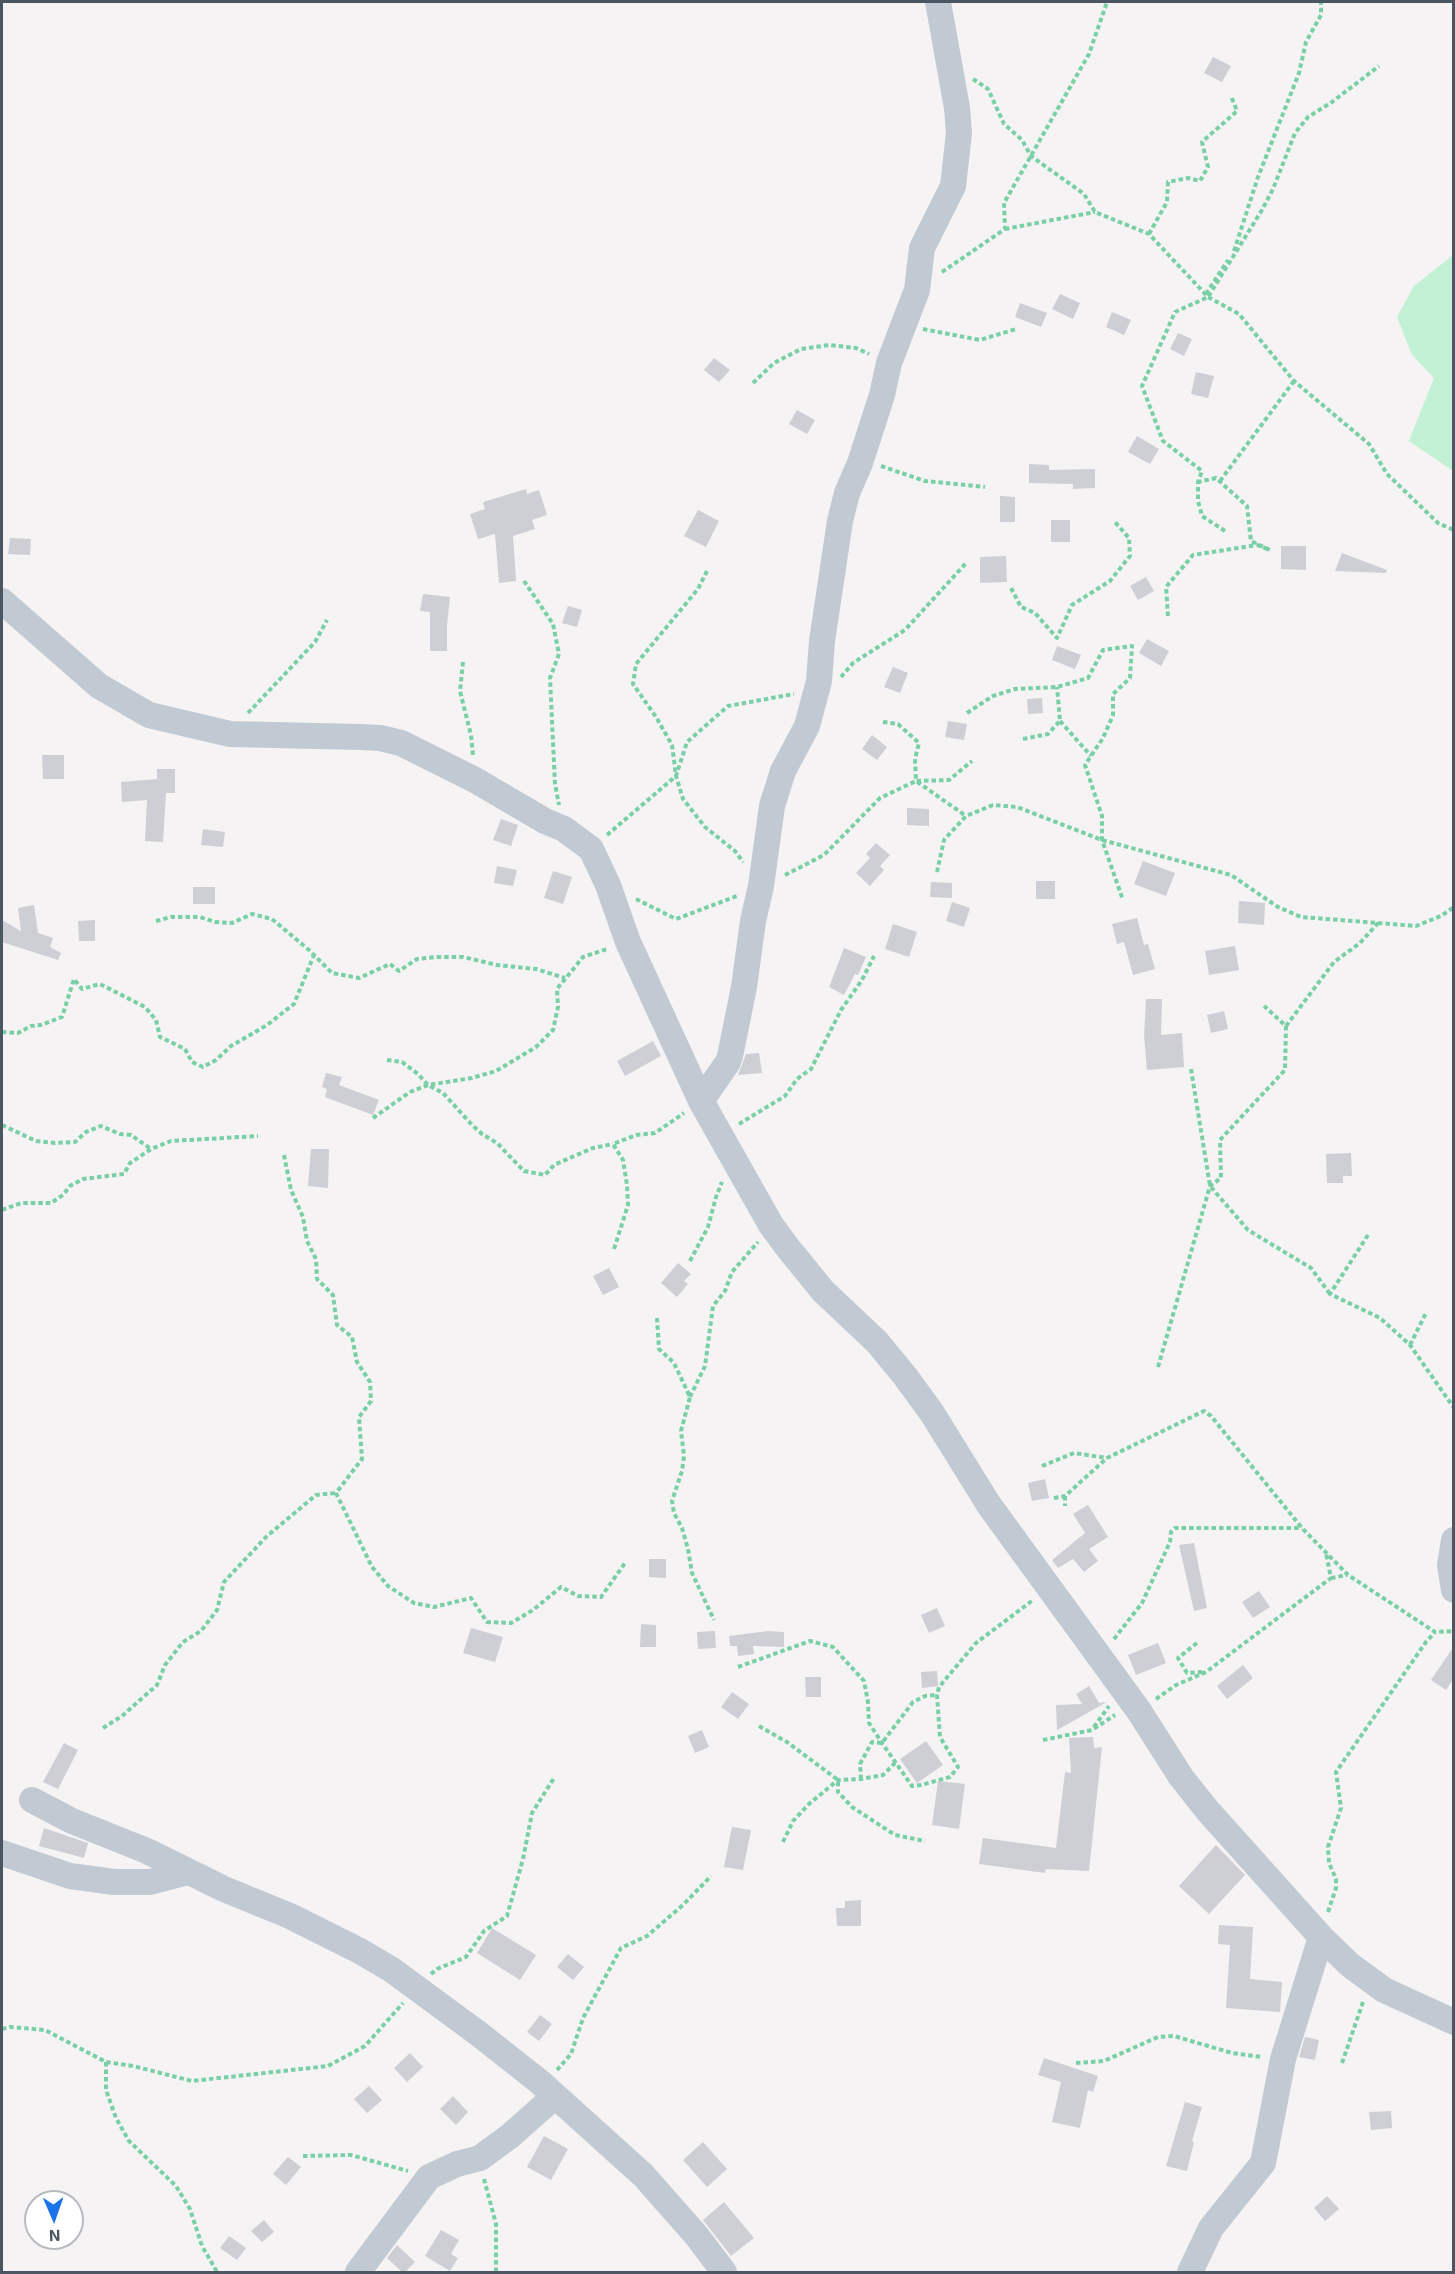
<!DOCTYPE html>
<style>
body{margin:0}
#map{position:relative;width:1455px;height:2274px;overflow:hidden;background:#f5f3f3;font-family:"Exo 2",sans-serif}
canvas{display:block}
.frame{position:absolute;inset:0;border:3px solid #4a5661;pointer-events:none}
.north{position:absolute;left:24px;top:2190px;width:60px;height:60px;box-sizing:border-box;background:#fff;border:2px solid #b7bbc0;border-radius:50%;rotate:178deg;font-size:16px;font-weight:700;line-height:24px;text-align:center;color:#4a5661}
.north::after{content:'';display:block;margin:auto;width:21px;height:27px;background:#1a73e8;clip-path:polygon(50% 0,100% 100%,50% 72%,0 100%)}
</style>
<div id="map">
<canvas width="1455" height="2274"></canvas>
<div class="frame"></div>
<div class="north">N</div>
</div>
<script>
const ctx = document.querySelector('canvas').getContext('2d');
ctx.lineJoin = 'round';
function paint(path, color) { ctx.fillStyle = color; ctx.fill(path, 'evenodd'); }
const poly = rows => new Path2D(rows.map(r => 'M' + r).join(''));
function strokePath(path, color, width, dash) { ctx.strokeStyle = color; ctx.lineWidth = width; ctx.lineCap = dash ? 'butt' : 'round'; ctx.setLineDash(dash || []); ctx.stroke(path); }
paint(poly([
 [1453,255,1454,470,1453,471,1409,441,1434,378,1412,355,1397,317,1414,286]
]), '#c3f1d5');
paint(poly([
 [1213,57,1231,66,1222,82,1204,73],
 [1060,294,1080,303,1073,319,1052,309],
 [1020,303,1047,313,1041,327,1015,317],
 [1112,312,1131,320,1124,335,1106,327],
 [1178,333,1192,339,1184,356,1170,349],
 [714,358,730,370,719,382,704,370],
 [1196,372,1214,376,1208,398,1191,394],
 [797,410,815,420,807,434,789,424],
 [1137,436,1159,449,1150,464,1128,452],
 [1029,464,1049,465,1049,470,1095,469,1095,488,1073,489,1073,484,1029,483],
 [526,489,527,494,539,490,547,515,532,520,535,529,513,536,516,581,499,583,495,534,478,539,470,514,485,509,483,502],
 [1000,496,1015,497,1015,522,1000,522],
 [698,510,719,521,706,547,684,536],
 [1051,520,1070,520,1070,542,1051,542],
 [10,538,31,539,30,555,8,554],
 [1281,546,1306,546,1306,570,1281,569],
 [1342,553,1387,570,1386,573,1335,571],
 [1006,556,1007,582,980,583,980,557],
 [1146,577,1154,591,1138,600,1130,586],
 [423,594,450,597,447,625,447,651,430,651,430,612,420,611],
 [568,606,582,610,577,627,562,623],
 [1147,639,1169,651,1161,666,1139,653],
 [1057,646,1081,655,1075,669,1052,660],
 [893,667,908,673,900,693,884,687],
 [1042,698,1043,713,1028,714,1027,699],
 [948,721,967,724,964,740,945,737],
 [872,735,887,747,877,760,862,749],
 [42,755,64,755,64,779,43,779],
 [157,769,175,769,175,793,166,793,163,842,145,841,147,800,122,802,121,782,157,779],
 [907,808,929,809,929,826,907,825],
 [501,819,518,825,511,846,493,840],
 [203,829,225,832,223,847,201,845],
 [876,843,890,855,880,866,884,870,870,886,856,873,870,858,866,854],
 [1143,861,1175,873,1166,896,1134,884],
 [497,866,517,870,513,886,494,883],
 [553,871,572,877,563,904,544,898],
 [1036,881,1055,881,1055,899,1036,899],
 [931,882,952,883,952,898,930,897],
 [193,887,215,887,215,904,193,904],
 [1239,901,1265,903,1264,925,1238,923],
 [952,902,970,908,964,927,946,921],
 [34,905,38,933,53,938,50,947,61,953,58,960,2,942,2,920,21,931,18,908],
 [1137,918,1144,945,1148,944,1155,969,1133,975,1124,942,1117,944,1112,924],
 [95,920,95,941,79,941,78,921],
 [893,924,917,932,909,957,885,949],
 [1235,946,1239,970,1209,975,1205,951],
 [844,948,866,957,858,975,855,974,844,995,829,987],
 [1146,999,1162,999,1161,1035,1182,1033,1184,1067,1147,1070,1144,1036],
 [1224,1011,1228,1029,1211,1033,1207,1015],
 [653,1041,661,1056,625,1076,617,1061],
 [759,1053,762,1073,738,1075,746,1054],
 [326,1073,342,1077,339,1085,379,1100,373,1115,325,1097,327,1089,322,1087],
 [311,1149,329,1149,328,1188,308,1186],
 [1351,1153,1352,1176,1343,1176,1343,1183,1327,1183,1326,1154],
 [678,1263,691,1274,684,1281,688,1284,677,1297,661,1283],
 [609,1268,619,1287,603,1295,593,1276],
 [1045,1479,1049,1498,1032,1501,1028,1483],
 [1088,1505,1108,1537,1089,1549,1098,1561,1084,1572,1073,1559,1058,1568,1052,1560,1085,1533,1073,1514],
 [1194,1543,1207,1608,1194,1611,1179,1545],
 [649,1559,666,1559,666,1578,649,1577],
 [1259,1591,1270,1607,1253,1618,1242,1602],
 [937,1608,945,1626,929,1633,921,1615],
 [641,1624,656,1625,656,1647,640,1647],
 [471,1628,503,1637,495,1662,463,1653],
 [715,1631,716,1648,698,1649,697,1632],
 [768,1631,784,1632,784,1647,753,1646,754,1654,738,1656,737,1646,730,1646,729,1636],
 [1158,1643,1166,1663,1136,1675,1128,1655],
 [1454,1646,1454,1678,1446,1690,1431,1680],
 [1243,1665,1253,1678,1227,1699,1217,1686],
 [937,1671,938,1686,922,1688,921,1672],
 [805,1677,821,1677,821,1697,806,1697],
 [1089,1686,1099,1703,1107,1702,1057,1730,1056,1705,1082,1704,1076,1694],
 [732,1692,749,1704,738,1719,721,1707],
 [702,1730,709,1747,695,1753,688,1736],
 [1093,1737,1094,1748,1102,1747,1089,1871,1046,1869,1045,1873,979,1864,983,1838,1056,1848,1065,1772,1071,1773,1069,1738],
 [926,1741,943,1765,917,1783,900,1759],
 [64,1743,78,1750,58,1789,43,1782],
 [938,1781,965,1784,959,1829,932,1825],
 [732,1827,751,1830,743,1870,724,1867],
 [44,1828,88,1843,84,1858,39,1846],
 [1216,1845,1245,1875,1209,1914,1179,1886],
 [861,1900,861,1926,837,1926,836,1908,845,1908,845,1901],
 [1219,1925,1253,1927,1250,1979,1282,1982,1280,2012,1226,2008,1230,1945,1218,1944],
 [492,1928,536,1955,520,1980,477,1953],
 [568,1954,584,1967,573,1980,557,1967],
 [540,2015,552,2024,539,2041,527,2032],
 [1305,2037,1319,2040,1315,2060,1299,2057],
 [410,2053,423,2067,407,2082,394,2068],
 [1044,2058,1098,2076,1093,2092,1088,2090,1080,2128,1052,2122,1061,2082,1038,2075],
 [369,2086,382,2100,367,2113,354,2099],
 [453,2096,468,2112,456,2125,440,2109],
 [1185,2102,1202,2107,1192,2141,1194,2142,1187,2171,1166,2166],
 [1391,2111,1392,2128,1371,2130,1369,2112],
 [544,2136,568,2149,551,2180,527,2167],
 [703,2142,727,2169,707,2187,683,2160],
 [288,2157,301,2167,286,2185,273,2174],
 [1327,2196,1339,2209,1325,2221,1314,2208],
 [724,2202,754,2238,731,2256,703,2220],
 [264,2220,274,2232,262,2242,251,2231],
 [441,2230,459,2240,451,2254,458,2258,450,2271,425,2256],
 [229,2236,246,2248,237,2260,220,2248],
 [397,2245,415,2262,405,2272,402,2272,387,2258]
]), '#cdcfd5');
strokePath(poly([
 [973,79,988,89,1004,124,1022,140,1031,156,1084,194,1095,212,1149,234,1208,297,1239,314,1294,381,1369,444,1387,474,1438,523,1454,530],
 [1005,229,1095,212],
 [1149,234,1167,202,1168,182,1188,178,1200,181,1208,167,1202,142,1237,111,1231,96],
 [1234,251,1258,177,1299,73,1306,42,1321,15,1321,2],
 [942,272,1005,229,1004,203,1089,54,1107,2],
 [1206,294,1228,260],
 [923,329,980,340,1016,329],
 [753,383,774,363,801,349,829,345,856,348,869,354],
 [881,466,925,481,985,487],
 [1220,481,1294,381],
 [1225,531,1202,516,1198,501,1198,482,1202,471,1163,441,1142,386,1175,312,1208,297,1262,210,1273,189,1295,133,1308,117,1332,102,1379,66],
 [707,571,698,589,636,664,633,684,656,717,672,745,676,776,683,799,705,827,735,851,743,862],
 [524,581,553,624,559,654,550,678,555,784,559,805],
 [1011,588,1021,607,1035,613,1057,638,1072,605,1110,581,1130,556,1129,538,1114,521],
 [1168,616,1166,587,1193,555,1257,545,1270,550,1251,541,1247,506,1216,478,1198,482],
 [463,662,460,691,471,735,473,755],
 [841,677,853,663,905,630,967,562],
 [248,713,315,642,327,620],
 [967,713,993,696,1015,689,1057,687,1088,678,1103,650,1132,646,1130,678,1113,694,1113,715,1103,738,1085,765,1102,816,1102,840,1123,900],
 [1060,721,1091,756],
 [883,722,898,724,919,743,915,759,916,781,949,780,972,761],
 [1023,739,1048,734,1060,721,1057,687],
 [607,835,676,776,687,742,728,706,794,694],
 [937,872,944,840,966,816,993,805,1017,807,1102,840,1231,875,1278,907,1301,917,1416,926,1441,916,1454,907],
 [785,875,824,855,880,798,916,781,966,816],
 [636,899,676,919,737,896],
 [156,921,171,917,200,917,215,922,232,923,252,914,272,919,309,950,332,973,359,978,390,964,399,971,417,959,436,957,463,957,497,965,536,969,565,978],
 [1286,1026,1334,962,1360,943,1378,923],
 [2,1032,18,1033,31,1026,41,1025,62,1017,74,979,82,989,100,984,145,1007,156,1020,160,1037,185,1049,192,1062,203,1067,216,1060,231,1046,267,1025,294,1004,314,955],
 [387,1060,402,1062,418,1074,428,1085,443,1093,473,1126,482,1134,497,1143,524,1171,545,1175,554,1165,572,1157,593,1148,613,1144],
 [1191,1069,1210,1186,1248,1230,1311,1268,1330,1294],
 [373,1118,410,1092,428,1085,472,1078,496,1071,536,1047,553,1030,558,1007,557,989,583,957,607,949],
 [739,1124,785,1096,797,1079,811,1069,841,1010,862,980,874,956],
 [2,1125,36,1141,55,1143,75,1142,86,1132,101,1126,120,1134,131,1135,151,1149],
 [284,1155,291,1190,303,1217,307,1241,316,1259,317,1279,333,1295,337,1325,352,1337,357,1362,370,1382,371,1401,359,1417,362,1459,336,1493,372,1567,388,1586,414,1603,434,1607,471,1598,487,1622,511,1623,533,1610,561,1587,578,1596,601,1597,625,1563],
 [2,1210,21,1203,51,1203,63,1195,70,1186,83,1179,124,1174,130,1163,151,1149,171,1141,258,1136],
 [1368,1235,1330,1294,1380,1318,1410,1345,1454,1408],
 [614,1249,628,1205,627,1185,623,1160,613,1144,636,1135,655,1133,684,1113],
 [690,1261,708,1227,716,1197,722,1182],
 [657,1318,659,1349,674,1363,690,1397,681,1431,684,1456,682,1471,672,1501,674,1513,682,1528,688,1549,692,1573,714,1620],
 [1410,1345,1426,1313],
 [1158,1367,1210,1186,1221,1178,1220,1140,1285,1070,1286,1026,1264,1006],
 [690,1397,705,1366,713,1306,725,1291,732,1272,758,1242],
 [1042,1466,1074,1453,1107,1458],
 [1065,1496,1065,1506],
 [1054,1498,1065,1496,1107,1458,1204,1411,1211,1416,1302,1528,1348,1575,1435,1632,1454,1631],
 [1331,1578,1347,1575],
 [1114,1639,1142,1603,1170,1542,1171,1532,1175,1528,1302,1528],
 [1197,1643,1178,1658,1187,1673,1203,1672],
 [738,1667,810,1641,833,1647,864,1681,868,1702,869,1723,882,1743,912,1786,921,1785,950,1777,958,1767,940,1737,937,1695,939,1687,976,1643,1033,1600],
 [1156,1699,1176,1685,1206,1672,1331,1578,1326,1553],
 [759,1726,787,1742,838,1780,838,1792,852,1807,895,1835,925,1841],
 [1094,1727,1109,1706],
 [103,1728,122,1716,157,1685,165,1665,183,1642,201,1631,217,1610,224,1582,266,1537,316,1495,336,1493],
 [1043,1740,1092,1730,1115,1715],
 [861,1779,860,1764,872,1742,882,1743,913,1702,925,1696,937,1695],
 [783,1842,793,1821,809,1804,838,1780,861,1779,883,1775,895,1763],
 [1328,1912,1336,1888,1336,1879,1329,1863,1328,1847,1341,1808,1336,1772,1426,1642,1435,1632],
 [431,1974,437,1969,466,1957,484,1931,507,1916,523,1859,532,1813,554,1778],
 [2,2029,10,2027,45,2030,106,2062,133,2066,192,2081,328,2066,365,2046,403,2003],
 [106,2062,106,2090,116,2118,129,2141,176,2186,190,2209,202,2246,217,2272],
 [1076,2063,1104,2061,1158,2037,1174,2036,1232,2053,1262,2057],
 [1342,2063,1363,2002],
 [557,2070,571,2054,583,2018,621,1948,647,1936,683,1905,711,1876],
 [303,2156,351,2155,408,2171],
 [484,2179,496,2224,496,2272]
]), '#7ad0a6', 4, [4.5, 3]);
strokePath(poly([
 [2,601,99,686,149,715,230,734,360,737,380,738,401,743,475,780,545,821,564,829,591,849,608,885,628,942,701,1101,771,1225,788,1248,823,1291,877,1342,905,1376,932,1413,989,1505,1139,1711,1181,1777,1208,1811,1321,1937,1350,1965,1384,1990,1454,2022],
 [701,1101,728,1062,730,1056,744,987,753,921,761,886,772,806,783,771,807,726,819,681,822,641,840,521,847,493,860,463,882,395,889,363,917,290,922,248,953,186,959,133,957,108,938,2],
 [1454,1540,1450,1565,1454,1590],
 [32,1800,72,1821,147,1851,224,1889,290,1916,360,1951,392,1970,479,2034,541,2083,643,2175,696,2235,724,2272],
 [2,1853,70,1876,114,1882,150,1882,188,1872],
 [358,2272,429,2177,457,2164,480,2158,510,2136,555,2096],
 [1190,2272,1211,2228,1263,2163,1283,2059,1321,1937]
]), '#c1cad2', 26);
</script>
